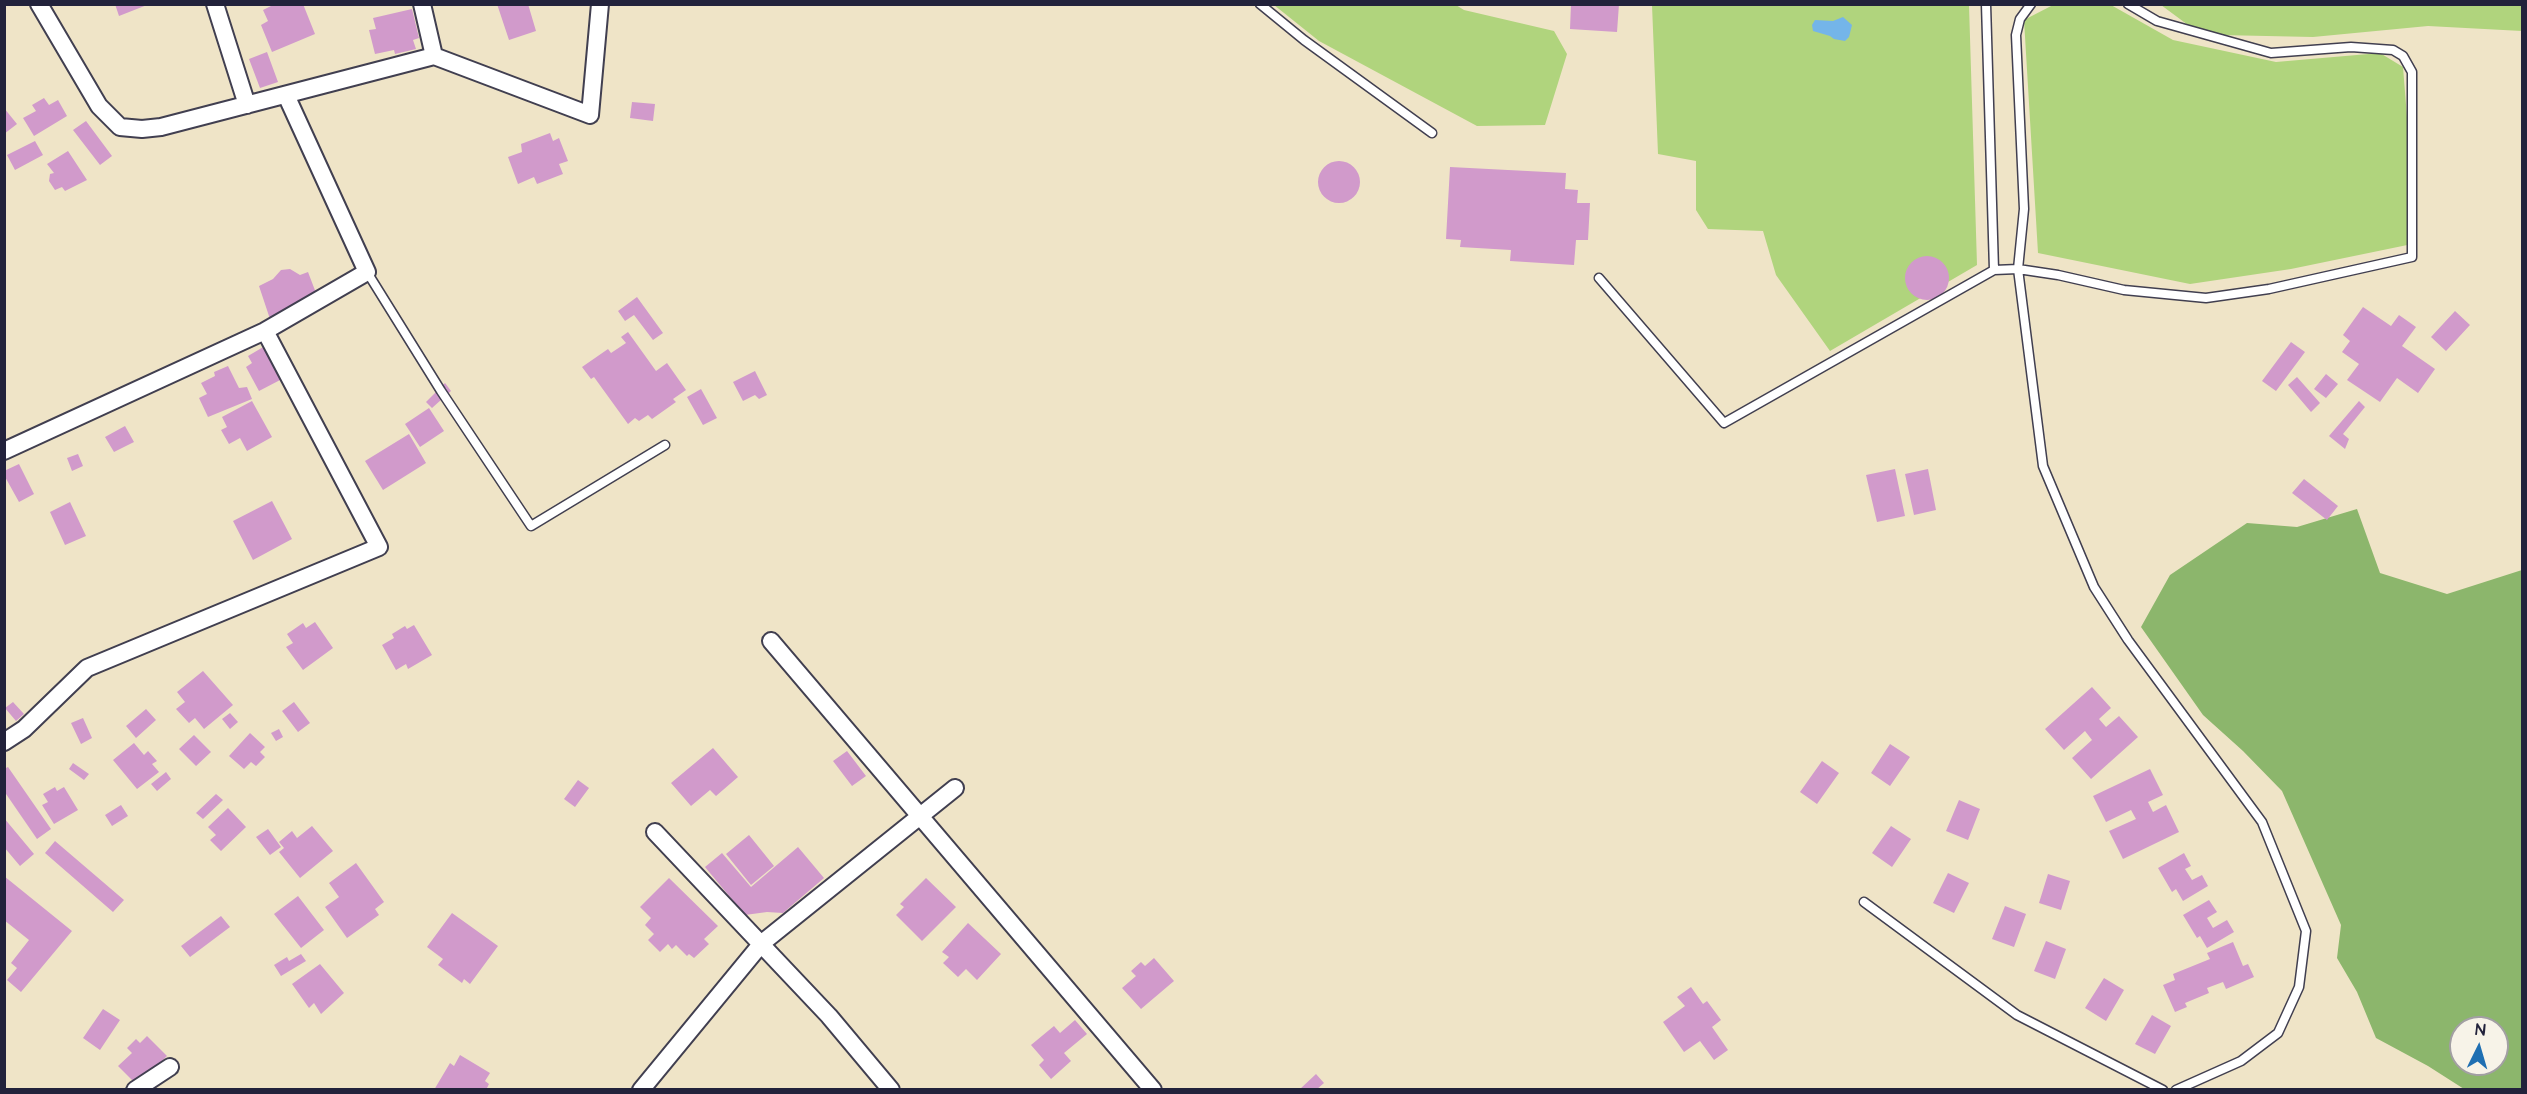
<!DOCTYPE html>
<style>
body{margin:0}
#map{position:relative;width:2527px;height:1094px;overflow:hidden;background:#efe4c7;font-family:"Architects Daughter",sans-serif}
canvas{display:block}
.frame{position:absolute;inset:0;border:6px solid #22223b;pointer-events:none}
.north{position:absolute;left:2449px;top:1016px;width:60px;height:60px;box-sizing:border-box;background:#f7f3e8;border:2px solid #a29fa3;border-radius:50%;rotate:5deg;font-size:16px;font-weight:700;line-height:24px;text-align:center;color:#22223b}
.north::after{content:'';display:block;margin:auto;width:21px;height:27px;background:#1f6fb2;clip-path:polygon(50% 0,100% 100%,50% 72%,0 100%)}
</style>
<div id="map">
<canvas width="2527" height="1094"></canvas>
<div class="frame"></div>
<div class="north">N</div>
</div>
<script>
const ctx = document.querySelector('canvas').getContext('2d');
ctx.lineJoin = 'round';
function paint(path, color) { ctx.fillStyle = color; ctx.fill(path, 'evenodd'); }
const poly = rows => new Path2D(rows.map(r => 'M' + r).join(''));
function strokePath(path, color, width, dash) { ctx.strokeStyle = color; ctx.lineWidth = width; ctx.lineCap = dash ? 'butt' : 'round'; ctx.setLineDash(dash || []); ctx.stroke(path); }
paint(poly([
 [1274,5,1456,5,1464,10,1554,31,1567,54,1545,125,1477,126,1319,41],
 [1652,5,1969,5,1977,265,1830,351,1776,275,1763,231,1708,229,1696,210,1696,161,1658,154],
 [2053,5,2111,5,2173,40,2276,62,2380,53,2403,67,2417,243,2291,269,2190,284,2038,253,2024,20],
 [2161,5,2522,5,2522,31,2428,26,2313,37,2220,35,2188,25]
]), '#b0d47d');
paint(poly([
 [2357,509,2380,573,2447,594,2522,570,2522,1089,2464,1089,2428,1066,2376,1038,2357,992,2337,958,2341,925,2282,791,2243,751,2203,715,2141,627,2170,575,2247,523,2297,527],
 [2461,1028,2497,1028,2497,1064,2461,1064]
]), '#8cb66c');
paint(poly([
 [1843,17,1852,25,1849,37,1845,41,1834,39,1830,36,1813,31,1812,25,1815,20,1833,21]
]), '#74b5e9');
paint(poly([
 [115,4,147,4,147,5,119,16],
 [275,4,303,4,315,34,272,52,261,25,268,21,263,10],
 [497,4,528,4,536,31,509,40],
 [1571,4,1619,4,1617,32,1570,29],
 [412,9,419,38,413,40,416,49,395,54,394,50,375,54,369,30,376,29,373,18],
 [267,52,278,82,260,88,249,59],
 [44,98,49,105,58,100,67,116,34,136,23,118,36,111,32,105],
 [632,102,655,104,653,121,630,118],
 [4,108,17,124,4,134],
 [86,121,112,156,100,165,73,130],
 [550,133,553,141,559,138,568,161,559,164,563,174,537,184,534,177,518,184,508,157,522,152,521,144],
 [35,141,43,155,15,170,7,155],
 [68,151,87,180,65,191,62,187,55,190,49,181,50,174,54,173,47,164],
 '1318 182a21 21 0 1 1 42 0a21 21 0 1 1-42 0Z',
 [1450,167,1566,173,1565,189,1578,190,1577,203,1590,203,1588,240,1576,240,1574,265,1510,261,1511,250,1460,247,1461,240,1446,239],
 '1905 278a22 22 0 1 1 44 0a22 22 0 1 1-44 0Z',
 [290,269,300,275,308,272,316,293,270,319,259,286,273,279,281,270],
 [637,297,663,333,653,340,634,315,625,321,618,311],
 [2363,307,2391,326,2399,315,2416,327,2402,346,2435,369,2418,393,2397,378,2380,402,2347,380,2359,364,2342,352,2350,341,2343,335],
 [2455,311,2470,325,2446,351,2431,337],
 [628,332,656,371,667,363,686,390,673,399,676,402,652,419,648,415,639,421,635,418,628,424,594,377,591,379,582,367,608,349,611,353,626,343,621,337],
 [2291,342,2305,352,2276,391,2262,381],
 [265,346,282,379,259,391,246,367,252,363,248,356],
 [228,366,239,388,247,387,252,399,208,417,199,398,207,394,201,383,215,376,214,372],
 [755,371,767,395,759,399,755,395,743,401,733,382],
 [2326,374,2338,384,2326,398,2314,389],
 [2297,377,2320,403,2311,412,2288,385],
 [445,383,451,391,432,408,426,402],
 [701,389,717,418,703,425,687,397],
 [252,401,272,437,247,451,240,438,229,444,221,430,227,427,222,417],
 [2359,401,2365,407,2343,434,2349,439,2345,449,2329,436],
 [429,408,444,431,420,447,405,424],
 [125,426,134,442,114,452,105,437],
 [409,434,426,463,383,490,365,461],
 [78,454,83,466,72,471,67,458],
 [19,464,34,494,19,502,4,475,4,471],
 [1895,469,1905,516,1877,522,1866,475],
 [1928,469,1936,510,1914,515,1905,474],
 [2304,479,2338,506,2327,520,2292,493],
 [272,501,292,539,253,560,233,521],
 [70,502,86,536,65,545,50,512],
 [315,622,333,648,303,670,286,647,293,643,287,634,303,623,306,628],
 [414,625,432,655,408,669,406,664,396,670,382,645,394,638,392,634,405,626,407,629],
 [203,671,233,705,204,729,195,718,189,723,176,709,185,702,177,692],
 [2092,687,2111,708,2099,719,2106,727,2119,716,2138,737,2091,779,2072,758,2092,740,2085,731,2064,750,2045,729],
 [13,702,24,714,16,721,5,708],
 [294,702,310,723,298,732,282,711],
 [146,709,156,720,136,738,126,726],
 [230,713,238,722,230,729,222,719],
 [83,718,92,738,81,744,71,723],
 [279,729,283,737,276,741,271,733],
 [250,733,265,747,260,752,265,757,256,766,251,762,244,769,229,756],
 [194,735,211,752,196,766,179,749],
 [134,743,144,755,148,751,157,761,152,764,159,772,137,789,113,760],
 [1890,744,1910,757,1890,786,1871,773],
 [713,748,738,777,716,796,710,790,691,806,671,783],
 [847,751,866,776,852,786,833,761],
 [1822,761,1839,773,1817,804,1800,792],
 [73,763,89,774,84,780,69,769],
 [8,767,51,829,37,839,4,791,4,769],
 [2150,769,2163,795,2148,802,2153,812,2166,805,2179,832,2123,859,2109,831,2136,819,2131,810,2106,822,2093,796],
 [166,772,171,779,157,791,151,784],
 [578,780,589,788,575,807,564,799],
 [55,787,57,791,64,787,78,810,54,824,42,805,48,802,43,794],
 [216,794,223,800,203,819,196,813],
 [1959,800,1980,809,1968,840,1946,831],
 [121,805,128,816,112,826,105,815],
 [228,808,246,827,221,851,210,840,216,835,208,827],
 [4,818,34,854,20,866,4,847],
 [312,826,333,851,300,878,279,852,284,848,279,842,292,831,297,838],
 [1891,826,1911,839,1892,867,1872,853],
 [268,829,281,847,270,855,256,837],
 [749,835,774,866,751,885,726,854],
 [55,841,124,900,113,912,45,853],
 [798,847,824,878,783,913,767,912,745,915,705,867,722,853,751,887],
 [2184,853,2191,866,2185,869,2192,880,2202,875,2208,886,2183,901,2176,889,2172,892,2158,868],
 [356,863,384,902,375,909,379,915,347,938,325,907,339,897,329,883],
 [1948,873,1969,883,1954,913,1933,903],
 [2048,874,2070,881,2061,910,2039,903],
 [4,876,72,931,21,992,7,980,17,968,11,963,29,940,4,920],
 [669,878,718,926,704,939,709,944,694,958,689,954,687,956,676,945,672,949,668,944,660,952,648,940,654,934,645,925,651,918,640,907],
 [926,878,956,907,922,941,896,915,904,907,900,904],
 [298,896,324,930,301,948,274,914],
 [2209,900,2217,912,2207,918,2213,928,2227,920,2234,932,2207,948,2200,936,2197,938,2183,915],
 [2005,906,2026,914,2014,947,1992,939],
 [452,913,498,946,470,984,464,979,462,983,438,965,443,959,427,947],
 [221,916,230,927,190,957,181,946],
 [968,923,1001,954,977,980,966,969,958,977,943,963,949,957,942,952],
 [2046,941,2066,949,2055,979,2034,971],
 [2233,942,2243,966,2248,964,2254,977,2226,989,2223,982,2207,988,2209,993,2185,1003,2187,1007,2175,1012,2163,985,2175,980,2173,974,2210,959,2207,953],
 [301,954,306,961,281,976,274,965,287,957,289,961],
 [1154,958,1174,981,1141,1009,1122,988,1136,976,1131,971,1141,962,1145,966],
 [320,964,344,993,321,1014,314,1003,309,1008,292,984],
 [2104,978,2124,990,2106,1021,2085,1008],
 [1691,987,1703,1004,1707,1001,1721,1020,1712,1027,1728,1050,1714,1060,1700,1041,1684,1052,1663,1022,1685,1006,1677,997],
 [103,1009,120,1020,100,1050,83,1038],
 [2152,1015,2171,1026,2155,1054,2135,1044],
 [1075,1020,1087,1034,1064,1053,1071,1061,1051,1079,1039,1065,1044,1060,1031,1045,1054,1026,1060,1033],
 [147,1036,167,1056,137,1085,118,1066,132,1053,127,1048,136,1039,140,1043],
 [460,1055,490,1073,485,1081,489,1084,486,1090,434,1090,450,1063,454,1066],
 [1316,1074,1324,1083,1316,1090,1299,1090]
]), '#d19acb');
const lane = poly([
 [1260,4,1304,40,1432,133],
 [2031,4,2020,19,2016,35,2024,209,2018,269,2058,275,2124,290,2206,298,2269,289,2412,257,2412,72,2403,56,2393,50,2351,47,2271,53,2157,21,2128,4],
 [1994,270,2018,269,2043,466,2094,587,2128,640,2262,822,2306,931,2299,987,2278,1033,2241,1061,2176,1090],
 [367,272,441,391,531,526,665,445],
 [1599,278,1724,423,1994,270,1986,4],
 [1864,902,2017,1015,2163,1090]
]);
const street = poly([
 [39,4,99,106,120,127,142,129,161,127,434,56,590,115,600,4],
 [215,4,247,105],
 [422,4,434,56],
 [4,451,265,331,367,272,286,95],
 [771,641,1153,1090],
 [4,742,24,729,87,668,379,547,265,331],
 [655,832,829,1016,891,1090],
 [135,1090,170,1067],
 [641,1090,762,943,955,788]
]);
strokePath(lane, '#413f50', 11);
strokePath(street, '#413f50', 20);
strokePath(lane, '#fff', 8);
strokePath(street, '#fff', 16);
</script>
